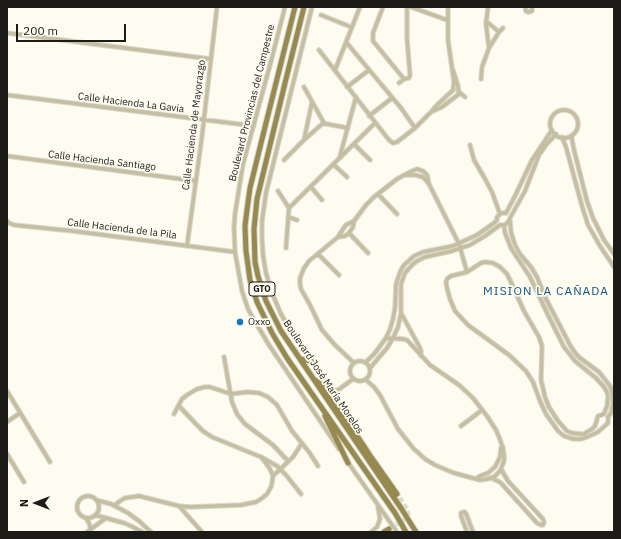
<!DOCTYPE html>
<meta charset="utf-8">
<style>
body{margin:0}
#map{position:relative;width:621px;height:539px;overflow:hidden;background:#fefcf1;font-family:"IBM Plex Sans",sans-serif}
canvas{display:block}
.frame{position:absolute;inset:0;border:8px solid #1c1b18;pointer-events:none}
.north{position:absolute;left:16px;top:483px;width:40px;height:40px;-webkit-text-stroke:3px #fefcf1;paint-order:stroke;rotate:270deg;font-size:11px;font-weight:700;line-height:16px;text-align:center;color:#1c1b18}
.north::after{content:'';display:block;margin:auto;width:14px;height:18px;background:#1c1b18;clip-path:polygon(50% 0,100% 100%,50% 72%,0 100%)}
.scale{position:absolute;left:16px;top:24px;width:110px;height:18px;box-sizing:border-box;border:2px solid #1c1b18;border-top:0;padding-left:5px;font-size:12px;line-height:14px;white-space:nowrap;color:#1c1b18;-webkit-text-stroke:3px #fefcf1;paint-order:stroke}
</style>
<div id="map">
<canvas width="621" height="539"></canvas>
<div class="frame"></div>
<div class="north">N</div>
<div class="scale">200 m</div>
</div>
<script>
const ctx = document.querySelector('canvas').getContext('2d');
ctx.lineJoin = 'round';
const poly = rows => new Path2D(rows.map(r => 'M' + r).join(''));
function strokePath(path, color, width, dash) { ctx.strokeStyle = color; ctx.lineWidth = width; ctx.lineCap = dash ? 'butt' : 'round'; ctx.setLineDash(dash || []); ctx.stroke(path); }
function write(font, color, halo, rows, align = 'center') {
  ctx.font = font + ' "IBM Plex Sans",sans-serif'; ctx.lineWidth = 3.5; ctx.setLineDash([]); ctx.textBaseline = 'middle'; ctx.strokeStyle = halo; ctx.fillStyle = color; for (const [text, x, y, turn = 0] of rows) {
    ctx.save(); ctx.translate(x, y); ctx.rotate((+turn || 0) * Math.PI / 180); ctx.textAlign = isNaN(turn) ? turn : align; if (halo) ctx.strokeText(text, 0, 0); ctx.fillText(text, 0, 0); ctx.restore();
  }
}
strokePath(poly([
 [390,529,404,520,408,516,408,514,406,508,397,494]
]), '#dcdad0', 5, [5, 2.5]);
const street = poly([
 [285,7,270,65,243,164,235,214,234,228,235,252,242,291,248,309,253,318,269,345,339,449],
 [312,7,266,193,262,221,262,238,263,255,266,273,272,293,281,314,288,326,329,386,333,390,338,390,353,379],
 [383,7,373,33,373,41,404,79],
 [411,7,447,20],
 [488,7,486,24,489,48],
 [525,7,526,11,528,12,532,11,532,7],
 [321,15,351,27],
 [486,21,499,32],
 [7,33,211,59],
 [346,42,401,108,415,128],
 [319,50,389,140,393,143,397,142,415,128,431,112,436,106,453,90,454,82,448,40,448,7],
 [335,70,360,7],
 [481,79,482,67,489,48,499,32,503,28],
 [399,83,404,79,409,78,410,75,407,38,407,7],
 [304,87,324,123],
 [347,87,369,70],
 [458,91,465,97],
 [7,95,254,126],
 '550 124a14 14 0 1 1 28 0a14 14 0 1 1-28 0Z',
 [431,112,442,107,459,94,458,86,453,70],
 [369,116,392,98],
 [572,135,572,140,574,150,587,201,593,218,604,240,614,254],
 [562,137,566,147,582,206,588,225,600,246,614,267],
 [304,140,312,102],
 [354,144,370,160],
 [470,145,474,160,484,177,492,192,500,214],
 [7,156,196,181],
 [340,156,356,97],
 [284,160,304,140,322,124,327,124,348,128],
 [333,164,347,177],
 [406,175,415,175,423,177,429,184],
 [311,187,322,200],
 [278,191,289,208,286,248],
 [378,194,397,214],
 [289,208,375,123],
 [506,213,515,196,532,160,552,130],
 [288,217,297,220],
 [7,221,9,223,14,225,73,231,235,252],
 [502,225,505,225,509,221,510,218,525,191,539,155,546,145,556,134],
 [504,225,505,233,511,248,530,277,548,315,564,347,575,361,596,378,604,387,607,392,608,397,607,406,604,414,598,416,595,426,592,429,584,434,581,434,572,433,567,431,558,421,549,407,545,397,541,380,542,346,539,337,524,311,510,280,507,274,500,267,493,263,485,262,481,263,467,272,451,276,447,279,446,282,447,288,450,299,455,311,468,325,509,355,526,371,533,382,540,401,546,414,558,431,564,436,570,438,574,439,581,439,587,437,598,432,608,423,608,417,611,413,613,404,612,391,610,386,603,377,599,372,580,358,576,354,570,345,545,297,537,277,531,267,520,254,515,245,511,232,510,220],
 [349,233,368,253],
 [338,237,343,229,346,225,354,221],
 [187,246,202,136,217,7],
 [318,254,339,275],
 [401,313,419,346,421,351,421,356],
 [224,357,232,402,237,414,245,424,273,445,288,461],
 '350 371a10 10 0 1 1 20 0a10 10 0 1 1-20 0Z',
 [366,362,375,353,386,338,390,329,393,319,395,308,396,285,397,281,401,270,404,265,414,256,423,252,453,246,477,235,494,223,497,220,497,217,500,214,502,213,506,213],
 [354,363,335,345,322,330,310,305,301,289,300,284,300,278,304,268,309,261,338,237,345,236,349,233,353,227,354,221,366,205,374,197,397,179,412,171,417,169,423,171,427,175,429,184,459,244,467,272],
 [370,368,387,348,393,338,398,327,401,313,401,284,405,273,412,265,417,261,425,257,452,251,470,245,485,236,500,225],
 [366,380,374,387,380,395,398,429,413,448,425,459,435,465,454,473,465,476,480,480,487,479,494,477,499,472,501,469,504,461,504,455,503,448,499,437,496,430,487,416,473,398,459,385,430,365,407,340,403,339,386,338],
 [7,391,50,462],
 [179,406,196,424,203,431,212,437,261,457,277,466,286,475,301,494],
 [174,414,182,399,187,395,197,389,205,387,210,387,231,394,247,392,259,393,268,397,277,405,292,431,309,452,318,466],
 [7,422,20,413],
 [461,426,482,410],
 [7,454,24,482],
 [347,461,397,532],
 [273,476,293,457,302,443],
 [491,478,500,482,537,523,541,525,543,525,544,522,543,519,508,481,501,469],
 [476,479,480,476,488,473,495,467,500,457,501,448],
 '77 507a11 11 0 1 1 22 0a11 11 0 1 1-22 0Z',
 [96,500,111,504,128,513,139,521,151,532],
 [115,505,120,501,125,498,139,496,179,506,190,507,241,505,256,502,261,499,267,494,271,487,272,483,273,476,270,469,265,462,261,457],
 [179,506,202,532],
 [95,515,124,523,133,527,142,532],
 [86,518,89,523,91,530],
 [87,532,106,518],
 [371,532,377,527,380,519,378,507],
 [467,532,461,516,461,513,463,512,465,512,467,516,473,532]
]);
const primary = poly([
 [295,7,266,123,250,188,247,210,245,226,246,251,250,280,257,302,272,333,287,358,395,513,406,532],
 [304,7,286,79,257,199,254,229,255,262,258,276,266,301,281,331,401,508,416,532],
 [300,359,311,361],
 [315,380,322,385,333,399,371,457,397,494],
 [325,416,348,463],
 [384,532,389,529]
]);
strokePath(street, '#dad8ce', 5.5);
strokePath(primary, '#dad8ce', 7);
strokePath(street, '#c5bea0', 3.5);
strokePath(primary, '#978a50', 5);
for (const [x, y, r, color] of [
 [240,322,4,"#097ac4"]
]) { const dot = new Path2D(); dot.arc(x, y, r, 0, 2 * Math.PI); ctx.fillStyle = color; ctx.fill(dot); strokePath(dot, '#fefcf1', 1.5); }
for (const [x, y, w] of [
 [262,289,26]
]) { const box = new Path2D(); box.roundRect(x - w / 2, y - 7, w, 14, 3); ctx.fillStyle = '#fefcf1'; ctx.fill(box); strokePath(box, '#1c1b18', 1); }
write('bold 9px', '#1c1b18', null, [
 ["GTO",262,289]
]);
write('10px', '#1c1b18', '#fefcf1', [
 ["Calle Hacienda La Gavia",131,103,7],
 ["Boulevard Provincias del Campestre",252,103,-76],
 ["Calle Hacienda de Mayorazgo",194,125,-83],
 ["Calle Hacienda Santiago",102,161,7],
 ["Calle Hacienda de la Pila",122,229,7],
 ["Boulevard José María Morelos",323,377,56]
]);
write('10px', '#1c1b18', '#fefcf1', [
 ["Oxxo",248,322]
], 'left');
ctx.letterSpacing = '1px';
write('12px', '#145382', '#fefcf1', [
 ["MISION LA CAÑADA",546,292]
]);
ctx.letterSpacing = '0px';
</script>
